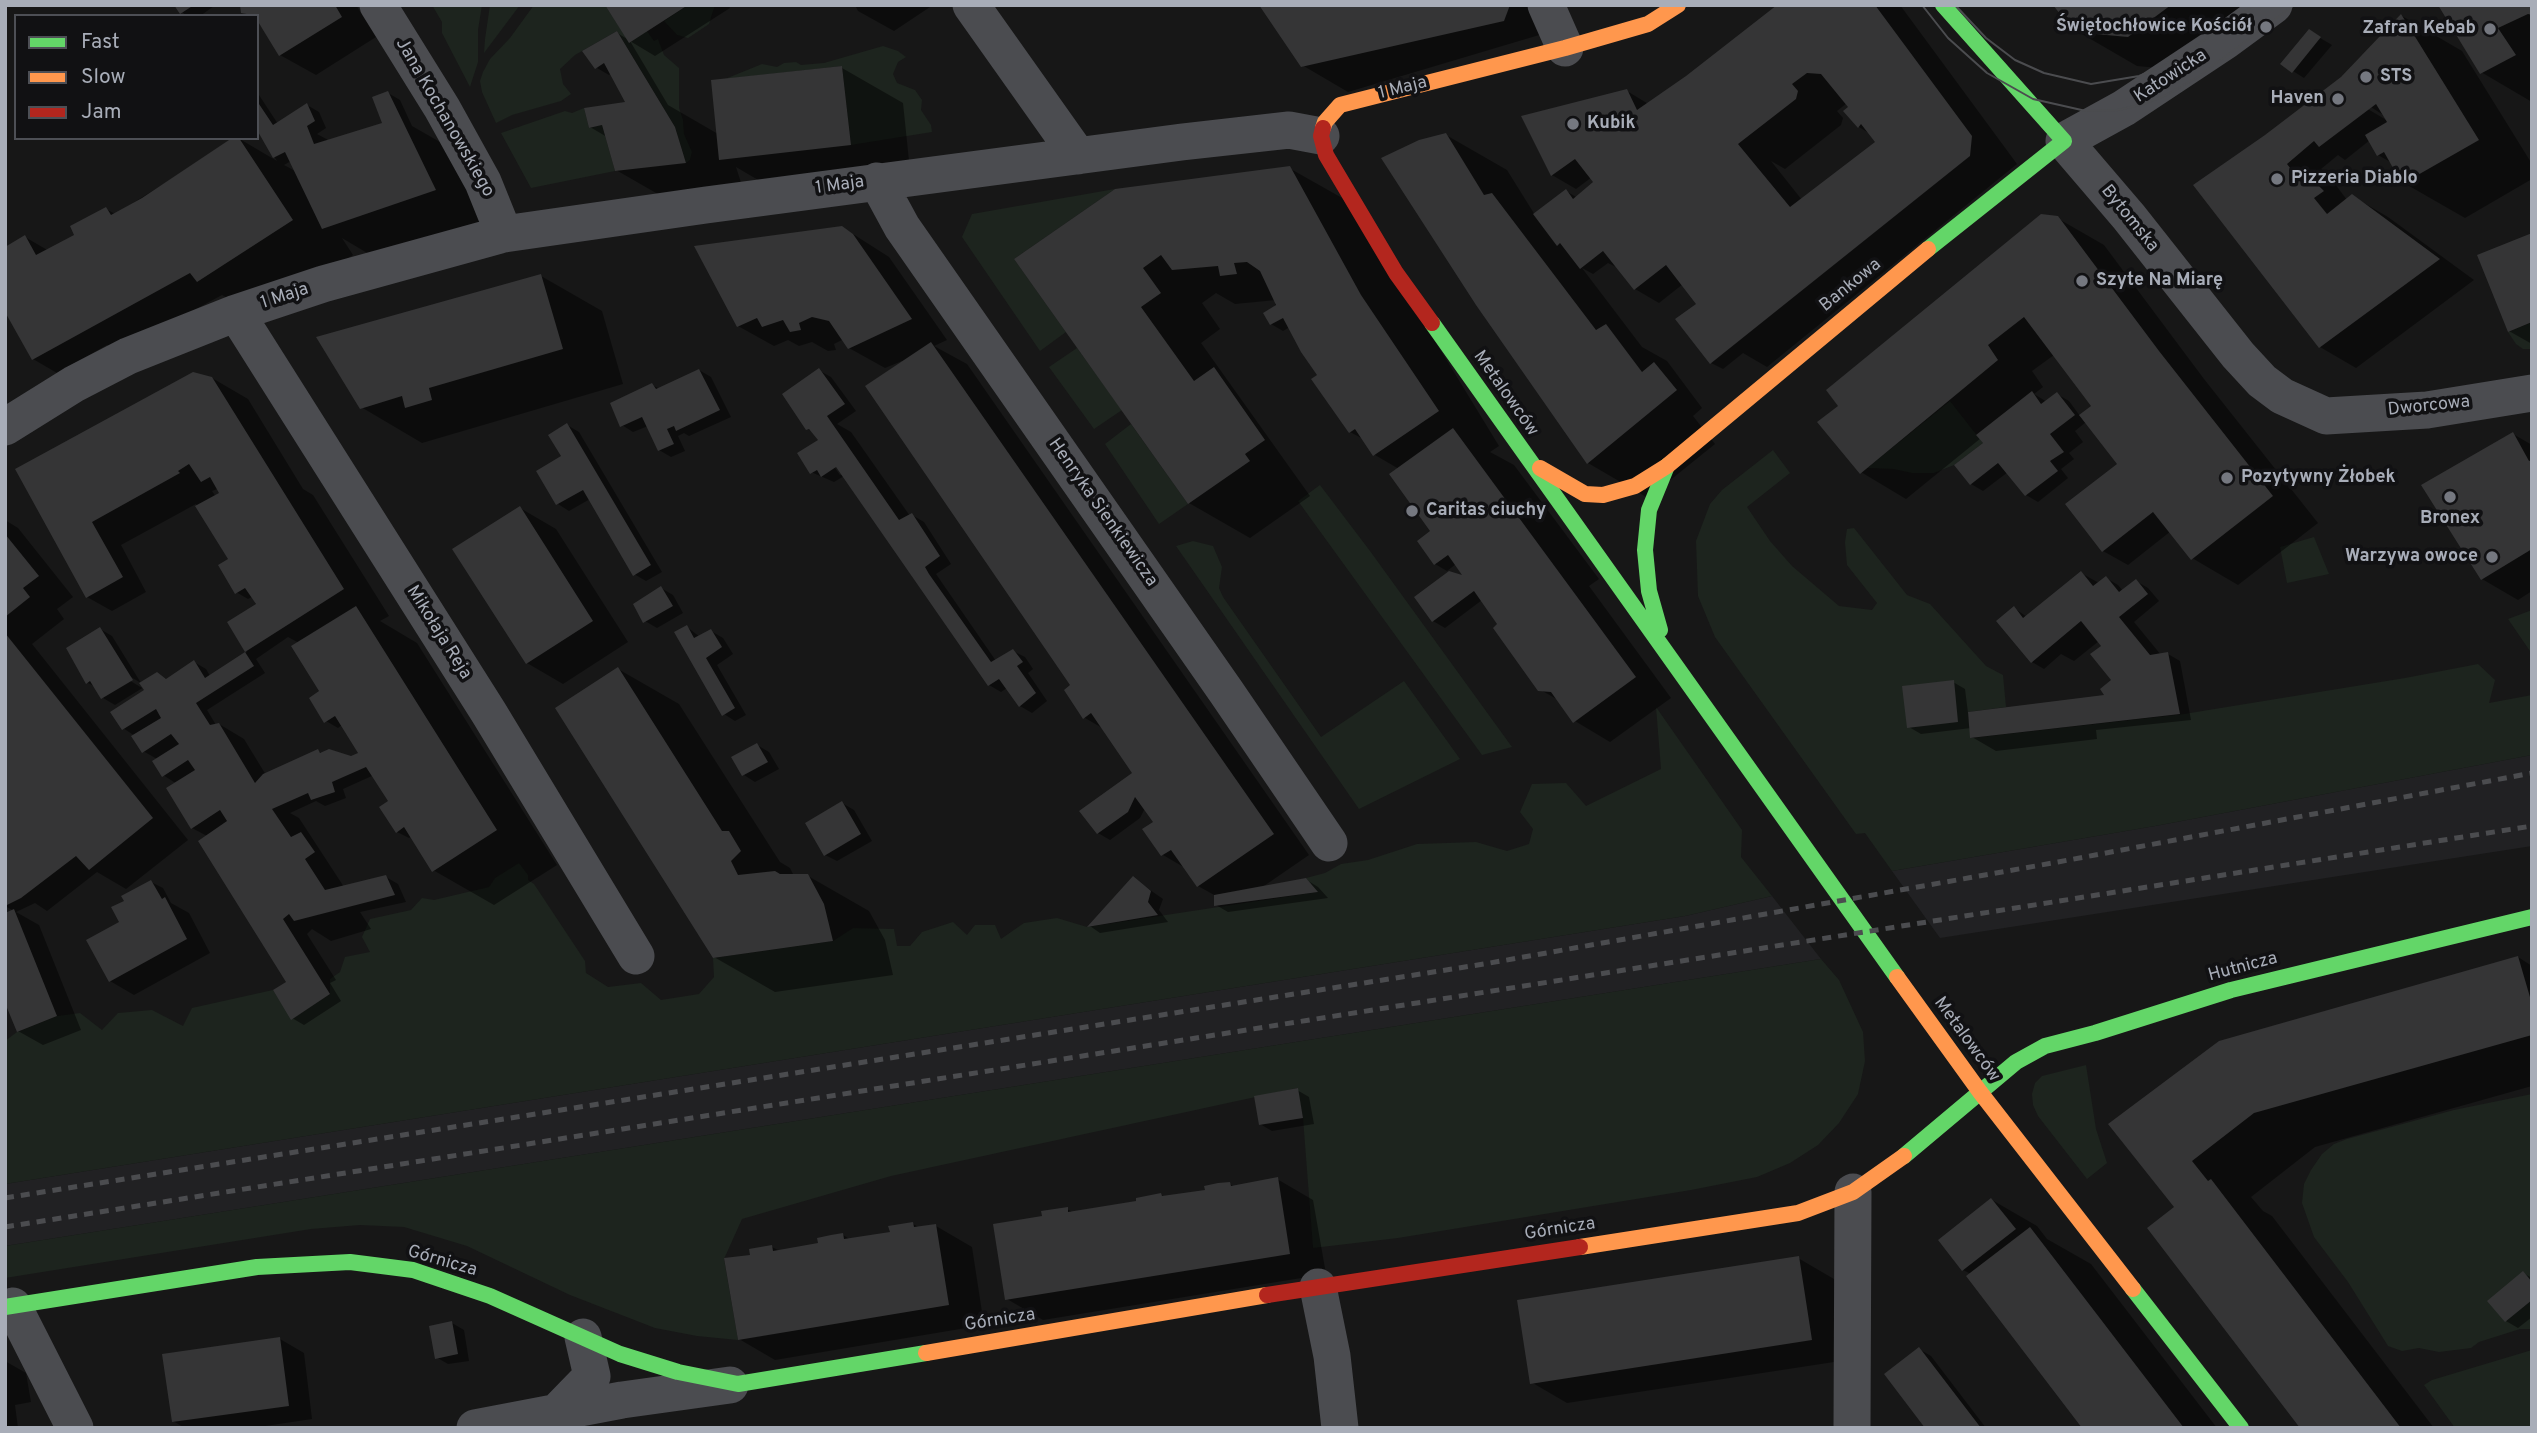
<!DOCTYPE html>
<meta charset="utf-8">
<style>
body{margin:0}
#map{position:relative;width:2537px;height:1433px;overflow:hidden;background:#171717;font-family:Overpass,sans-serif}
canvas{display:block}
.frame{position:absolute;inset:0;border:7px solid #a8adb8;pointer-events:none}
.legend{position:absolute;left:14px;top:14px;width:245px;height:126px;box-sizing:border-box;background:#111113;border:2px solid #4d4f55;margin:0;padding:9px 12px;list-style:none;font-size:21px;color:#a8adb8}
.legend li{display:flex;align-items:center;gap:14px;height:35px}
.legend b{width:35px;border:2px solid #4d4f55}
</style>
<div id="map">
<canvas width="2537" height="1433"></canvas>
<div class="frame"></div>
<ul class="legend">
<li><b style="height:9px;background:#63d668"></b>Fast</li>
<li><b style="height:9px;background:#ff974d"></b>Slow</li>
<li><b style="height:9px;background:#b3261e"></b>Jam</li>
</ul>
</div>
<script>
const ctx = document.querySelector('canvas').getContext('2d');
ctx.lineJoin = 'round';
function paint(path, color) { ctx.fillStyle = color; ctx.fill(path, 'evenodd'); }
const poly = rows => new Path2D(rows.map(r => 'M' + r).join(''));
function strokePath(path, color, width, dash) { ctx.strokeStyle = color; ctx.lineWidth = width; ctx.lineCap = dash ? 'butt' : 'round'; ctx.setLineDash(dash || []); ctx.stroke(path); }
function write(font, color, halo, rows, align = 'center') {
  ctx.font = font + ' Overpass,sans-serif'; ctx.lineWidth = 7; ctx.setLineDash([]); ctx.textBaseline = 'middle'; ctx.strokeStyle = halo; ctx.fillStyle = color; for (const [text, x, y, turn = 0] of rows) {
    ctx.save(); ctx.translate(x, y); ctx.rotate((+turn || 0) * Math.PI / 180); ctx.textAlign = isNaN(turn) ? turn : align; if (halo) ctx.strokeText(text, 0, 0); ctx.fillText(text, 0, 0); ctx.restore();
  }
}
paint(poly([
 [2532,755,2532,846,1940,938,1892,871,2155,826],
 [1772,896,1821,959,5,1246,5,1184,1685,916]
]), '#212123');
paint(poly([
 [432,5,482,5,478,30,478,62,470,87,442,33,442,22],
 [490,5,520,5,484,53,485,39],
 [534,5,605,5,629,42,647,31,654,41,658,39,664,55,679,68,679,108,683,120,684,134,692,152,690,160,686,163,675,127,617,31,575,55,560,69,563,84,571,94,561,101,512,115,496,123,482,92,480,81,483,72,490,59,510,38],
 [688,5,715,5,709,24,688,38,677,35,664,21],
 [883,46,898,51,906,57,898,62,893,74,897,83,915,90,922,100,921,110,931,125,932,132,851,145,842,66,725,79,762,64,777,67,784,63,796,62,801,65,824,63],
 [584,108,589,128,602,125,615,171,531,188,501,133,565,111,572,113],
 [1115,189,1014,259,1066,332,1040,351,962,237,972,214],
 [2532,322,2532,349,2523,349,2516,344,2508,332],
 [1077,348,1122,410,1094,429,1049,367],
 [1950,401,1983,443,1954,465,1934,473,1912,473,1893,469,1867,468],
 [1131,424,1188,504,1159,524,1105,444],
 [1773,450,1790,473,1747,507,1770,541,1792,566,1839,606,1872,610,1877,603,1847,565,1845,542,1847,529,1854,528,1907,595,1930,604,1986,666,2003,675,2006,707,1968,712,1971,738,2184,714,2405,678,2478,664,2495,680,2489,703,2532,695,2532,755,2155,826,1892,871,1865,833,1856,834,1715,637,1698,596,1696,541,1710,504,1722,490],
 [1320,485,1370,551,1512,747,1482,755,1298,501],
 [2314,537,2329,574,2287,583,2280,547],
 [1193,541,1213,546,1222,567,1219,588,1223,597,1321,737,1404,681,1460,759,1359,809,1176,546],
 [2532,610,2532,654,2508,619],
 [1656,707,1742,830,1741,857,1772,896,1685,916,5,1184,5,1041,17,1032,57,1016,80,1013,102,1030,118,1013,152,1010,183,1026,192,1008,273,990,292,1019,330,994,330,979,340,972,345,957,370,952,362,937,370,919,411,910,422,898,434,900,489,887,495,878,519,863,528,875,528,880,534,884,585,961,586,973,608,987,641,983,661,1000,699,994,714,977,713,958,833,941,853,928,894,929,897,946,910,946,922,932,953,922,967,935,975,925,995,925,1001,939,1024,923,1057,918,1087,927,1317,892,1306,878,1325,873,1341,864,1368,860,1417,844,1476,842,1507,851,1529,844,1533,829,1520,812,1532,784,1566,783,1586,806,1661,769],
 [1821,959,1839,980,1863,1032,1865,1061,1858,1094,1839,1123,1818,1145,1790,1163,1757,1177,1691,1190,1398,1238,1313,1248,1303,1118,1297,1088,891,1176,742,1219,724,1259,738,1340,697,1336,655,1328,570,1295,467,1246,404,1227,360,1225,311,1229,5,1278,5,1246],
 [2086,1065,2096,1129,2107,1163,2087,1179,2038,1116,2033,1105,2032,1094,2035,1083,2042,1076],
 [2532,1094,2532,1329,2520,1329,2479,1342,2471,1348,2439,1352,2419,1348,2402,1351,2388,1346,2348,1282,2314,1237,2302,1203,2304,1184,2311,1170,2322,1154,2334,1144,2347,1139,2454,1110],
 [2532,1350,2532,1428,2455,1428,2424,1385,2432,1380]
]), '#1d241e');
paint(poly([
 [176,5,214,5,214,6,200,16,186,16],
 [241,5,356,5,376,37,316,75,280,55,257,20,257,16,249,16,243,12],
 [607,5,728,5,730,8,655,56,630,41,668,105,718,134,842,68,903,103,911,180,782,194,736,167,746,198,677,205,616,170,607,137,590,127,628,102,611,73,609,75,597,68,617,33,629,40],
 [855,5,933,5,894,31,858,11],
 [1261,5,1542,5,1556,30,1348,92,1302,65],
 [1779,5,1900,5,2017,164,1767,367,1743,353,1723,369,1711,363,1698,304,1683,284,1659,303,1635,289,1620,269,1608,263,1593,274,1582,268,1642,347,1667,361,1702,408,1693,416,1715,444,1648,498,1588,463,1446,135,1507,170,1535,215,1566,191,1576,197,1596,183,1592,177,1576,189,1552,175,1627,91,1650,105],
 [1847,103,1850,107,1845,111,1859,127,1872,135,1877,142,1802,200,1771,161,1785,169,1841,125,1843,118,1837,111],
 [2055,5,2278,5,2190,71,2137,66,2075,30],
 [2440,5,2532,5,2532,102,2481,72],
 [2402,16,2462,51,2532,164,2532,179,2465,218,2404,183,2392,163,2378,155,2370,140,2345,160,2338,155,2321,169,2326,172,2347,200,2352,196,2388,217,2474,280,2356,368,2320,347,2266,136,2342,78],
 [2363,102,2385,116,2388,121,2361,105],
 [2310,32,2332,45,2304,78,2293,71],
 [257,92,278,124,307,105,319,112,326,128,317,134,330,141,387,123,388,93,400,100,412,126,461,154,496,225,384,263,342,238,353,255,259,316,222,295,118,351,107,345,57,373,33,359,25,237,49,251,77,236,106,209,115,214,238,138,277,161,257,130],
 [291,161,297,172,284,165],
 [1289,168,1351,203,1499,446,1490,452,1514,465,1599,579,1589,586,1671,698,1610,742,1575,721,1560,701,1539,689,1482,600,1445,628,1433,621,1469,581,1456,564,1447,571,1435,564,1437,537,1399,469,1375,455,1365,440,1350,432,1290,327,1283,331,1271,324,1276,300,1235,304,1216,293,1202,303,1220,329,1201,343,1310,496,1250,538,1189,503,1017,260],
 [2057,218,2104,245,2204,379,2318,523,2238,585,2192,558,2171,531,2128,565,2103,551,2119,465,2086,422,2075,431,2083,442,2069,453,2074,459,2061,469,2068,478,2038,502,2026,495,2008,472,1983,491,1971,484,1985,443,1981,438,1906,499,1861,472],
 [2054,355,2093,406,2080,416,2069,401,2057,394,2047,402,2034,394,2043,387,2032,371],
 [842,227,889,257,947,340,934,346,967,364,1309,855,1261,888,1305,879,1318,887,1328,898,1228,912,1216,905,1216,896,1198,886,1187,869,1163,855,1145,830,1155,822,1145,808,1140,818,1110,840,1098,833,1082,812,1135,773,1104,729,1085,718,1066,691,1073,686,902,361,885,368,849,348,844,339,834,344,836,350,828,351,812,342,799,346,788,340,774,346,738,326],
 [2532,235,2532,344,2509,331],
 [541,276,602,311,623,384,422,443,361,407],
 [699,370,711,377,731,417,689,436,684,433,678,436,685,451,671,457,659,450,648,426,633,432,622,425,652,385,660,389],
 [820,371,831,377,856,411,837,424,851,432,910,516,912,515,924,522,951,564,936,574,996,661,1013,651,1025,657,1033,669,1028,673,1047,701,1032,713,1020,706,1007,688,1001,692,989,685,844,476,834,482,811,472,820,441,815,433,808,429],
 [828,458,842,474,840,475],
 [212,378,248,399,303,489,313,495,389,616,380,621,417,643,557,865,494,905,433,870,412,836,409,838,397,832,390,801,374,775,343,789,346,798,325,806,316,801,290,813,299,818,344,887,386,877,398,884,406,902,360,912,371,929,331,941,312,929,307,934,336,980,330,983,341,1001,304,1025,292,1018,290,982,207,836,192,828,177,784,163,775,157,759,143,751,135,736,123,728,146,691,144,687,115,705,103,698,96,687,88,683,100,629,112,636,141,683,126,674,124,677,142,688,142,683,157,674,168,680,194,662,206,669,210,676,247,652,229,623,256,606,254,596,248,599,236,592,235,566,196,504,121,545,146,592,112,611,87,597,17,469],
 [217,489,221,494,216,497,212,491],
 [288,637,299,643,322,692,326,721,338,728,342,725,360,754,351,758,323,754,318,751,266,775,244,739,219,724,216,725,207,710,265,673,256,659],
 [567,425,579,432,662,572,646,581,634,574,590,499,569,511,558,504],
 [2513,434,2532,445,2532,591,2518,600,2482,579],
 [520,508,556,529,628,642,563,684,527,663,455,550],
 [5,520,18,528,73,597,57,609,64,619,32,644,188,840,126,889,97,872,47,911,35,903,16,912,39,925,81,1030,43,1045,18,1031,14,911,5,906],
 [2081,573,2099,583,2106,578,2118,585,2123,591,2136,581,2148,588,2159,601,2134,622,2161,655,2168,654,2180,661,2191,720,2096,730,2097,739,1996,751,1972,737,1971,728,1921,734,1909,727,1953,682,1965,689,1968,713,2107,696,2112,682,2103,646,2099,641,2074,661,2061,654,2044,669,2032,662,2014,608,2027,617],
 [661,588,673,595,683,613,657,628,645,621],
 [687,627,700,637,711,631,723,638,733,654,717,665,746,715,735,721,724,714],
 [618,669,679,704,780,862,790,868,794,876,808,876,869,911,885,940,893,975,775,992,714,957],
 [757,745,769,752,779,769,755,782,744,775],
 [842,803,854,810,872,841,837,861,825,855],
 [1133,878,1163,899,1159,910,1168,922,1100,933,1090,926],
 [151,882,163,888,171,903,189,913,210,953,134,995,110,981,127,902],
 [2518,957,2532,966,2532,1086,2315,1147,2251,1197,2263,1211,2272,1216,2434,1428,2302,1428,2177,1207,2111,1124],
 [1297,1090,1309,1097,1314,1124,1272,1131,1260,1124],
 [1277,1179,1313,1200,1326,1274,1043,1320,1007,1299,1044,1218,1067,1209,1074,1213,1138,1203,1161,1195,1166,1197,1207,1191,1230,1184,1235,1187],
 [1992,1200,2037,1226,2047,1239,2091,1264,2217,1428,2085,1428,1971,1274,1963,1270],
 [913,1224,920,1228,936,1226,972,1247,984,1325,775,1360,739,1339,752,1256,772,1247,780,1251,820,1245,843,1235,851,1240,892,1233],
 [1798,1258,1834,1279,1847,1360,1567,1403,1531,1382],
 [2523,1273,2532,1278,2532,1317,2518,1328,2506,1321,2490,1301],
 [452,1323,464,1330,469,1361,448,1364,436,1357],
 [280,1339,304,1353,312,1419,252,1428,185,1428,173,1421],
 [1919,1349,1931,1356,1986,1428,1927,1428],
 [5,1361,26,1373,31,1402,15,1405,18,1428,5,1428]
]), '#0007');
paint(poly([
 [174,5,194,5,180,14],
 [240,5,335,5,342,17,279,56,257,20,257,16,241,13],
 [605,5,688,5,629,43],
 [1259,5,1510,5,1504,21,1301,67],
 [1777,5,1875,5,1972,136,1970,156,1710,364,1675,319,1696,304,1666,265,1634,290,1603,251,1580,269,1560,243,1557,246,1533,214,1566,189,1573,199,1593,182,1575,159,1551,176,1521,116,1627,89,1637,110,1686,76],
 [1807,73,1821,74,1848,107,1843,111,1858,128,1861,124,1875,142,1790,207,1738,144,1796,99,1798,91,1792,84],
 [2053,5,2171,5,2128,37,2074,32],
 [2438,5,2532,5,2532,15,2528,14,2498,28,2516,55,2480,74],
 [2401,14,2479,140,2402,184,2384,152,2377,156,2365,135,2387,122,2376,104,2319,147,2314,141,2287,164,2304,186,2313,180,2324,191,2314,198,2327,214,2352,194,2440,259,2319,348,2193,185,2265,135,2341,77],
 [2309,29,2321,37,2292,73,2280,64],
 [617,31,675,127,686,163,615,171,602,125,589,128,584,108,625,102,604,63,595,69,582,51],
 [842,66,851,145,719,160,711,80],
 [388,91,436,190,322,229,285,152,273,158,257,130,257,101,273,125,307,103,315,121,307,126,314,144,382,123,372,97],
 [1446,133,1484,195,1492,193,1596,330,1606,324,1642,372,1654,362,1677,390,1587,464,1476,305,1381,158,1419,140],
 [232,138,239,138,293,220,197,282,190,273,32,360,5,312,5,247,25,235,36,255,74,235,70,226,106,207,111,215,142,198],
 [1290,166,1361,295,1439,411,1373,456,1355,429,1349,433,1311,379,1317,375,1301,352,1283,318,1270,325,1263,313,1276,305,1260,271,1247,262,1234,263,1237,274,1220,276,1218,266,1172,270,1161,255,1143,268,1161,293,1141,307,1194,381,1214,367,1265,440,1245,454,1250,461,1188,504,1014,259,1115,189],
 [2041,214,2058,216,2159,351,2273,496,2191,560,2153,512,2102,552,2065,504,2117,464,2079,415,2091,406,2024,317,1988,345,1998,360,1860,474,1817,422,1838,406,1826,390],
 [842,226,853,234,912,319,848,349,829,321,812,317,799,323,801,330,790,332,783,320,762,327,757,318,737,327,694,246],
 [2532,233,2532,322,2508,332,2477,255],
 [541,274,563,349,429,388,432,400,405,408,402,396,360,409,316,337],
 [931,342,1274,834,1197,887,1171,850,1161,856,1142,829,1153,822,1135,797,1128,812,1097,834,1079,811,1132,773,1091,713,1083,719,1064,690,1070,685,865,386],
 [819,368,845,404,827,416,899,520,912,513,940,556,925,567,929,574,991,662,1013,649,1023,662,1017,666,1036,693,1019,707,999,679,988,686,836,467,821,477,817,470,810,474,797,453,818,440,809,429,806,430,782,394],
 [699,369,720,410,676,431,674,426,667,429,674,444,658,451,642,417,620,427,610,403,652,383,656,389],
 [193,372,212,377,344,589,245,652,227,622,256,604,245,588,235,594,218,565,228,559,195,506,219,493,210,477,201,482,189,464,178,471,180,473,92,522,123,577,86,598,15,469],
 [2032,391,2041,404,2057,392,2075,415,2050,434,2064,452,2050,461,2058,471,2025,496,1998,463,1970,485,1954,465,1983,443,1976,435],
 [567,423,651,565,633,576,583,490,556,505,536,471,561,456,548,435],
 [1453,428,1636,677,1573,723,1551,692,1538,691,1493,628,1497,624,1474,591,1432,622,1414,597,1449,571,1462,575,1448,555,1434,565,1417,541,1430,531,1389,474],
 [2513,432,2529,461,2532,460,2532,549,2481,580,2421,485],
 [520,506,593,621,526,664,452,549],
 [5,534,39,576,23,588,30,597,5,617],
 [2081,571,2093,586,2106,576,2119,592,2136,579,2148,594,2119,617,2150,655,2168,652,2180,714,1970,738,1968,712,2104,695,2100,689,2111,680,2090,654,2101,646,2081,621,2031,663,1996,621,2014,606,2023,618],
 [661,586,673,606,643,623,633,604],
 [356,606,497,830,432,872,404,827,396,833,379,807,388,801,366,767,332,782,335,792,311,800,308,793,272,809,291,837,301,832,315,852,305,859,325,890,386,875,395,895,294,921,289,914,283,919,330,994,291,1020,273,990,286,982,198,841,227,821,220,810,191,829,166,788,195,770,188,760,162,777,152,761,179,744,171,734,142,753,131,736,161,718,156,709,122,730,110,712,144,690,139,683,157,672,166,679,194,660,205,678,245,652,254,666,196,703,210,725,219,723,255,783,263,774,318,749,320,753,329,749,351,756,358,753,335,716,324,723,309,698,319,691,291,646],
 [687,625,694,638,711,629,722,647,706,658,735,708,722,716,674,632],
 [100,627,133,680,101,699,90,681,86,684,66,648],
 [5,633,153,818,89,870,76,856,21,898,5,906],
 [618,667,722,831,729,831,741,851,731,861,738,875,775,871,780,874,808,874,824,904,833,941,713,958,555,708],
 [1954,680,1958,722,1907,728,1902,686],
 [757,743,768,762,742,776,731,757],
 [842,801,861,834,824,856,805,823],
 [1133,876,1151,891,1148,902,1158,915,1087,927],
 [1306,878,1318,892,1214,906,1214,895],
 [151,880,162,899,165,897,187,939,109,982,86,940,119,922,111,907,124,901,121,896],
 [14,909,57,1016,17,1032,5,1003,5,913],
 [2518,956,2532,1004,2532,1035,2254,1113,2192,1161,2208,1181,2211,1179,2401,1428,2300,1428,2147,1228,2174,1207,2108,1124,2219,1041],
 [1298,1088,1303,1118,1259,1125,1254,1096],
 [1278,1177,1290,1254,1005,1300,993,1224,1042,1216,1041,1211,1068,1207,1068,1212,1136,1201,1136,1198,1161,1193,1162,1196,1205,1190,1204,1186,1218,1183,1230,1182,1231,1186],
 [1991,1198,2016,1229,1962,1271,1938,1240],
 [913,1222,914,1227,936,1224,949,1305,738,1340,724,1258,750,1255,749,1249,772,1245,773,1251,818,1243,817,1238,831,1235,843,1233,844,1239,890,1232,888,1226],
 [2030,1227,2184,1428,2082,1428,1966,1276],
 [1799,1256,1812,1340,1530,1384,1517,1300],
 [2523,1271,2532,1282,2532,1300,2505,1322,2487,1301],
 [452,1321,458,1354,435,1359,429,1326],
 [280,1337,289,1406,172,1422,162,1354],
 [1919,1347,1981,1428,1925,1428,1884,1374]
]), '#353536');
strokePath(poly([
 [378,5,442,108,483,182,504,234],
 [971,5,1078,156],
 [1546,5,1565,48],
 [2274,5,2225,41,2124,108,2064,141,2129,217,2238,355,2262,381,2282,396,2326,416,2427,410,2532,393],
 [877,181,902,227,1227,693,1329,843],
 [236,313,489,713,636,956],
 [5,427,74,384,128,356,236,313,323,284,504,234,706,205,1182,142,1289,130,1321,136],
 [1318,1287,1332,1356,1340,1428],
 [13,1306,75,1428],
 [557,1412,592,1376,583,1337],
 [475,1428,622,1400,730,1385],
 [1852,1428,1853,1192]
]), '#4b4c50', 37);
strokePath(poly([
 [1928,249,2064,141,1943,5],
 [1432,323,1897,977],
 [1660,630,1649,591,1645,550,1649,510,1667,466],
 [1904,1156,2016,1062,2045,1046,2095,1033,2231,990,2532,917],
 [2133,1289,2241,1428],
 [5,1307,257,1267,350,1262,413,1270,490,1296,620,1354,678,1372,738,1384,926,1353]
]), '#63d668', 16);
strokePath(poly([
 [1323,128,1325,122,1340,105,1565,48,1648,24,1678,5],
 [1540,468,1585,494,1603,495,1635,486,1667,466,1928,249],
 [1897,977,1980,1092,2133,1289],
 [1580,1247,1798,1213,1853,1192,1904,1156],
 [926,1353,1267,1295]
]), '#ff974d', 16);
strokePath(poly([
 [1323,128,1321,136,1326,155,1396,273,1432,323],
 [1267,1295,1580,1247]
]), '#b3261e', 16);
strokePath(poly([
 [1922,5,1948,38,1987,73,2033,99,2086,111,2118,110,2144,104,2166,95,2198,77,2294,5],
 [1955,5,1986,38,2015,60,2044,73,2091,84,2139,76,2161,67,2187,52,2254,5]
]), '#4b4c4f', 2);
strokePath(poly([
 [5,1198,1490,963,2058,862,2532,773],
 [5,1227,2532,826]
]), '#4b4c4f', 5, [9, 7]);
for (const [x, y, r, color] of [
 [2266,27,7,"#757880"],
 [2490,29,7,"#757880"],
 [2366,77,7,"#757880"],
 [2338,99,7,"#757880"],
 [1573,124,7,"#757880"],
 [2277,179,7,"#757880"],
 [2082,281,7,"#757880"],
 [2227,478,7,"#757880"],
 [2450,497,7,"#757880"],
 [1412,511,7,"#757880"],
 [2492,557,7,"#757880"]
]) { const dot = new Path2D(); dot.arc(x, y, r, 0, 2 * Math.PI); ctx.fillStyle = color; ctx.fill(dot); strokePath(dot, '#111113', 2.5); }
write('bold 18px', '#a8adb8', '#111113', [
 ["Świętochłowice Kościół",2252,27,"right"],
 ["Zafran Kebab",2476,29,"right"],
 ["STS",2380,77],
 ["Haven",2324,99,"right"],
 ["Kubik",1587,124],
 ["Pizzeria Diablo",2291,179],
 ["Szyte Na Miarę",2096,281],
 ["Pozytywny Żłobek",2241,478],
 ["Caritas ciuchy",1426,511],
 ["Bronex",2450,519,"center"],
 ["Warzywa owoce",2478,557,"right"]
], 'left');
write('18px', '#a8adb8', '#111113', [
 ["Katowicka",2171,77,-33],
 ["1 Maja",1403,89,-14],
 ["Jana Kochanowskiego",444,118,60],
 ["1 Maja",840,186,-8],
 ["Bytomska",2129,219,51],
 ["Bankowa",1851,286,-39],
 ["1 Maja",285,297,-18],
 ["Metalowców",1505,394,55],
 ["Dworcowa",2429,407,-6],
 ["Henryka Sienkiewicza",1102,513,55],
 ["Mikołaja Reja",438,633,58],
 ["Hutnicza",2243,968,-15],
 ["Metalowców",1966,1040,54],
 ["Górnicza",1560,1230,-9],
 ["Górnicza",442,1262,16],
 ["Górnicza",1000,1321,-9]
]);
</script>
